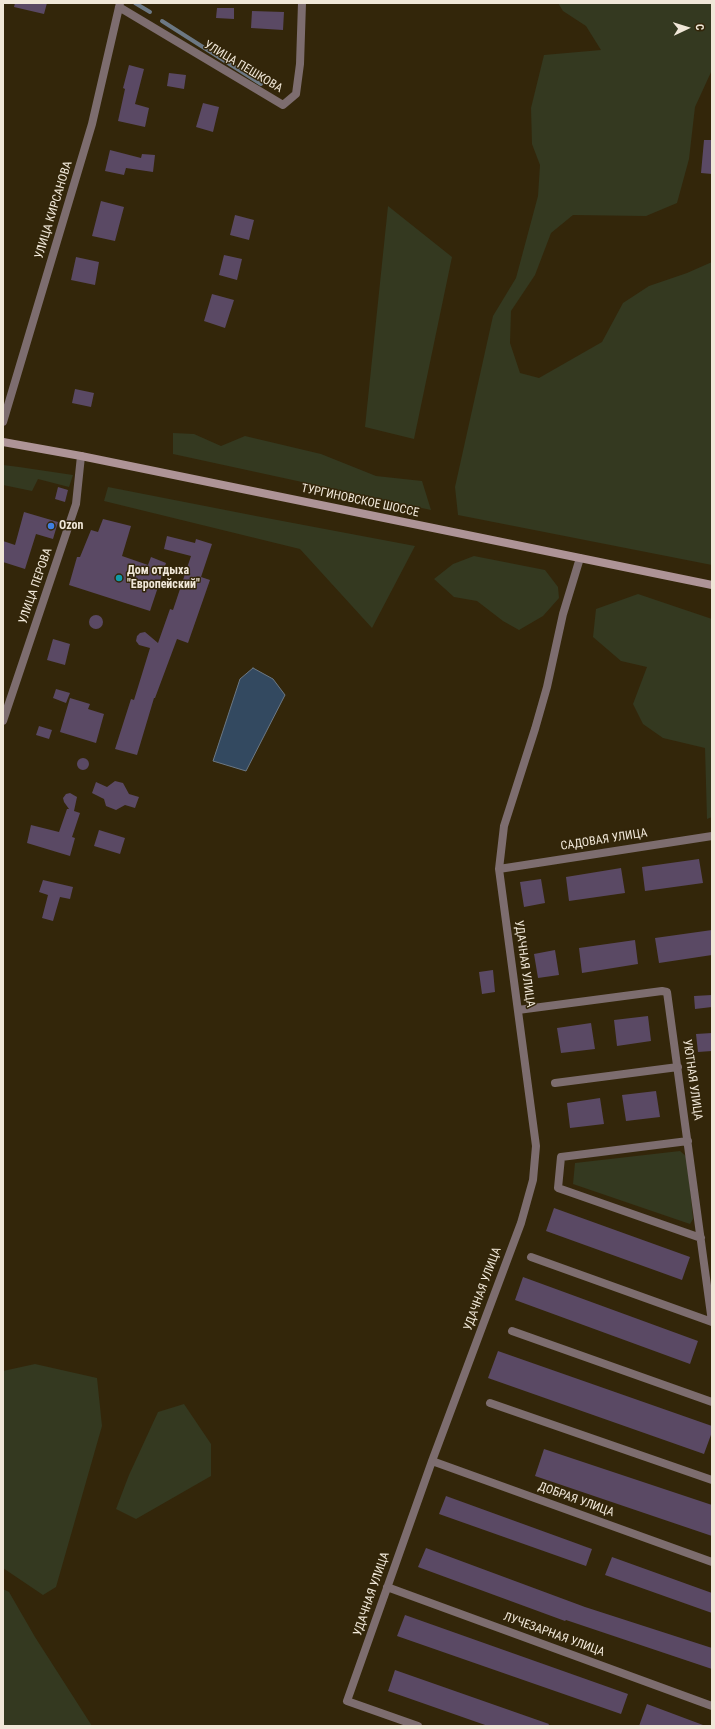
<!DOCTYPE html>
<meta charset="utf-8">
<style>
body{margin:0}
#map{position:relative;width:715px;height:1729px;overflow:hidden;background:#33260a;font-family:"Roboto Condensed",sans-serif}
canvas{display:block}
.frame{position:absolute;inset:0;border:4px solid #f0e7d8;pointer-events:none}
.north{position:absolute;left:667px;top:8px;width:40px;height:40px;-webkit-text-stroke:3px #33260a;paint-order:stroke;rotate:86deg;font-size:11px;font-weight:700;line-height:16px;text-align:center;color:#f0e7d8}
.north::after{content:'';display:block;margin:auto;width:14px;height:18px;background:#f0e7d8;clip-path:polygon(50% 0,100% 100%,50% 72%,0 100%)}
</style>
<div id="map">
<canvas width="715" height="1729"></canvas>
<div class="frame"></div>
<div class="north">С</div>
</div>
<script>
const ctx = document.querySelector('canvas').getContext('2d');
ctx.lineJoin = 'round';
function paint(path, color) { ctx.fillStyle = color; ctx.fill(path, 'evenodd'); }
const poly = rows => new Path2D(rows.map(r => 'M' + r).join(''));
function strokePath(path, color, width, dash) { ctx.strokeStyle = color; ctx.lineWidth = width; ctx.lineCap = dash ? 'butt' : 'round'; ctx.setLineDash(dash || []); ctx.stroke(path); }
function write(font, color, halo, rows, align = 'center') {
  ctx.font = font + ' "Roboto Condensed",sans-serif'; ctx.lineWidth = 3; ctx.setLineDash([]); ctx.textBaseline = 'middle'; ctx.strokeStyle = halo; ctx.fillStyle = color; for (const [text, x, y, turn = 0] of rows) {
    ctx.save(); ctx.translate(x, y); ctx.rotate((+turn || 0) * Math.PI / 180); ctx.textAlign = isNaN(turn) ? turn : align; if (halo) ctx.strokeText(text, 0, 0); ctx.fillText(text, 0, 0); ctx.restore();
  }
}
paint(poly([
 [558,3,712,3,712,70,695,107,689,159,677,203,646,216,573,215,551,233,535,275,511,311,510,343,520,373,539,378,602,342,623,303,649,286,687,273,712,262,712,565,458,515,455,487,493,316,516,278,538,196,540,165,532,144,531,108,544,55,601,50,586,26,563,11],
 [388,206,452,257,414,439,365,427],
 [173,433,194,434,221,446,245,436,321,454,376,476,422,481,431,510,173,454],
 [3,465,19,467,73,475,69,487,38,479,32,491,3,485],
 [108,487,256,516,415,546,372,628,300,549,104,501],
 [474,556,545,570,558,587,559,598,543,616,519,630,503,621,477,601,454,597,434,579,453,564],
 [638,594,712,619,712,817,707,819,705,748,663,738,643,724,633,704,647,667,621,661,593,637,596,609],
 [680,1151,687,1157,693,1219,690,1224,573,1184,575,1163],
 [35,1364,97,1378,102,1426,56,1587,43,1595,3,1568,3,1371],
 [184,1404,211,1444,211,1476,136,1519,116,1509,129,1475,158,1412],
 [3,1589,9,1592,35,1637,92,1726,3,1726]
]), '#343920');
const water = poly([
 [253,668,273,679,285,695,246,771,213,761,240,679,253,668]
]);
paint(water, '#334960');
strokePath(water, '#6c7884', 1);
strokePath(poly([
 [135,3,150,12],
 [162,21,261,84]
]), '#6c7884', 4);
paint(poly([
 [15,3,47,3,44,14,14,7],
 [217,8,234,8,234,19,216,18],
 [252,11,284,12,283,30,251,28],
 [129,65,144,69,135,104,149,108,145,127,118,121,125,89,123,88],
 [169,73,186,75,184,89,167,86],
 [203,103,219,107,213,132,196,127],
 [704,140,712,140,712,174,701,173],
 [110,150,141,158,142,154,155,155,153,172,126,168,124,175,105,171],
 [101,201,124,207,115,241,92,236],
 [235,215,254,220,249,240,230,235],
 [224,255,242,259,237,280,219,275],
 [76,257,99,262,95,285,71,280],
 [212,294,234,300,225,328,204,321],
 [75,389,94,393,91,407,72,403],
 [58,487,68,490,65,502,55,499],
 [24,512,58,522,53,539,36,534,25,569,3,562,3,541,15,545],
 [103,519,131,526,122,556,148,565,151,557,166,563,150,611,69,585,77,557,80,557,91,530,98,532],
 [167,536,195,543,196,539,212,544,201,577,210,580,188,643,177,639,155,698,154,698,137,755,115,749,131,699,134,700,150,648,139,645,136,641,137,636,140,633,145,632,158,643,170,609,173,610,191,556,164,549],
 '89 622a7 7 0 1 1 14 0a7 7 0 1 1-14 0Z',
 [53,639,70,644,65,665,47,660],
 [56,689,70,693,66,703,53,698],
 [70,698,90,704,88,709,104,714,96,743,60,732],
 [39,726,52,730,49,739,36,735],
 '77 764a6 6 0 1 1 12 0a6 6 0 1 1-12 0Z',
 [115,781,123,783,129,794,139,797,135,808,125,805,116,810,106,806,104,799,92,793,96,782,107,787],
 [70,793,77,797,74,811,80,813,72,837,75,838,70,856,27,843,31,825,59,832,67,809,69,809,64,802,63,798,66,794],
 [99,830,125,838,120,854,94,846],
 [699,859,703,883,645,891,642,867],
 [621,868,625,893,569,901,566,877],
 [541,879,545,903,524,907,520,882],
 [43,880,73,887,70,899,60,897,53,921,42,918,48,895,39,892],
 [712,930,712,955,659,963,655,938],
 [635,940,638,964,582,973,579,948],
 [555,950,559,975,538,978,534,954],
 [493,970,495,992,482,994,479,972],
 [712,995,712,1007,695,1009,694,996],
 [648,1016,651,1041,617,1046,614,1020],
 [591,1023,595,1049,561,1053,557,1028],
 [712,1033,712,1051,698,1052,696,1034],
 [656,1091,660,1117,626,1121,622,1095],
 [600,1098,604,1124,570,1128,567,1103],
 [554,1208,690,1257,682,1280,546,1231],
 [523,1277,698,1341,690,1364,515,1300],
 [498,1351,712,1426,712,1432,704,1454,488,1378],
 [544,1449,712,1505,712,1536,535,1476],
 [446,1496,592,1549,586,1566,439,1514],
 [426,1548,585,1607,712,1648,712,1669,566,1620,565,1621,418,1567],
 [612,1557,712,1593,712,1613,605,1575],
 [405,1615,628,1694,621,1714,397,1636],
 [395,1670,549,1724,548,1726,488,1726,388,1691],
 [647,1704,703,1725,703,1726,639,1726]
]), '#5a4964');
strokePath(poly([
 [119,7,283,105,296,94,300,64,302,3],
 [3,422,92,124,120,3],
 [3,721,76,504,81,456],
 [499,869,712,836],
 [518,1010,662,991,667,992,712,1322],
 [555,1083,678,1067],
 [688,1141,561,1157,558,1188,701,1238],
 [531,1257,712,1322],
 [512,1331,712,1402],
 [490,1403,712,1480],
 [432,1461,712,1562],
 [387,1587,712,1706],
 [418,1726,347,1701,432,1461,521,1223,533,1180,536,1146,499,869,504,826,535,729,547,687,563,614,580,558]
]), '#7d6d6f', 8);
strokePath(poly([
 [3,442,81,456,712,585]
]), '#ae9497', 8);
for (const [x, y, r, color] of [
 [51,526,4,"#3f7fe0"],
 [119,578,4,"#0f9aa8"]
]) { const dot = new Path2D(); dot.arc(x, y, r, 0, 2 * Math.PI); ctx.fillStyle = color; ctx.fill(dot); strokePath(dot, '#33260a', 1.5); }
write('12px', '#f0e7d8', '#33260a', [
 ["УЛИЦА ПЕШКОВА",243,67,31],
 ["УЛИЦА КИРСАНОВА",54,210,-73],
 ["ТУРГИНОВСКОЕ ШОССЕ",360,501,12],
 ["УЛИЦА ПЕРОВА",36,586,-71],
 ["САДОВАЯ УЛИЦА",604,840,-9],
 ["УДАЧНАЯ УЛИЦА",524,964,82],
 ["УЮТНАЯ УЛИЦА",692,1080,82],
 ["УДАЧНАЯ УЛИЦА",483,1289,-70],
 ["ДОБРАЯ УЛИЦА",576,1500,20],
 ["УДАЧНАЯ УЛИЦА",372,1594,-71],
 ["ЛУЧЕЗАРНАЯ УЛИЦА",554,1635,20]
]);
write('bold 12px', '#f0e7d8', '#33260a', [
 ["Ozon",59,526],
 ["Дом отдыха",127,571],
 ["\"Европейский\"",127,585]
], 'left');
</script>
